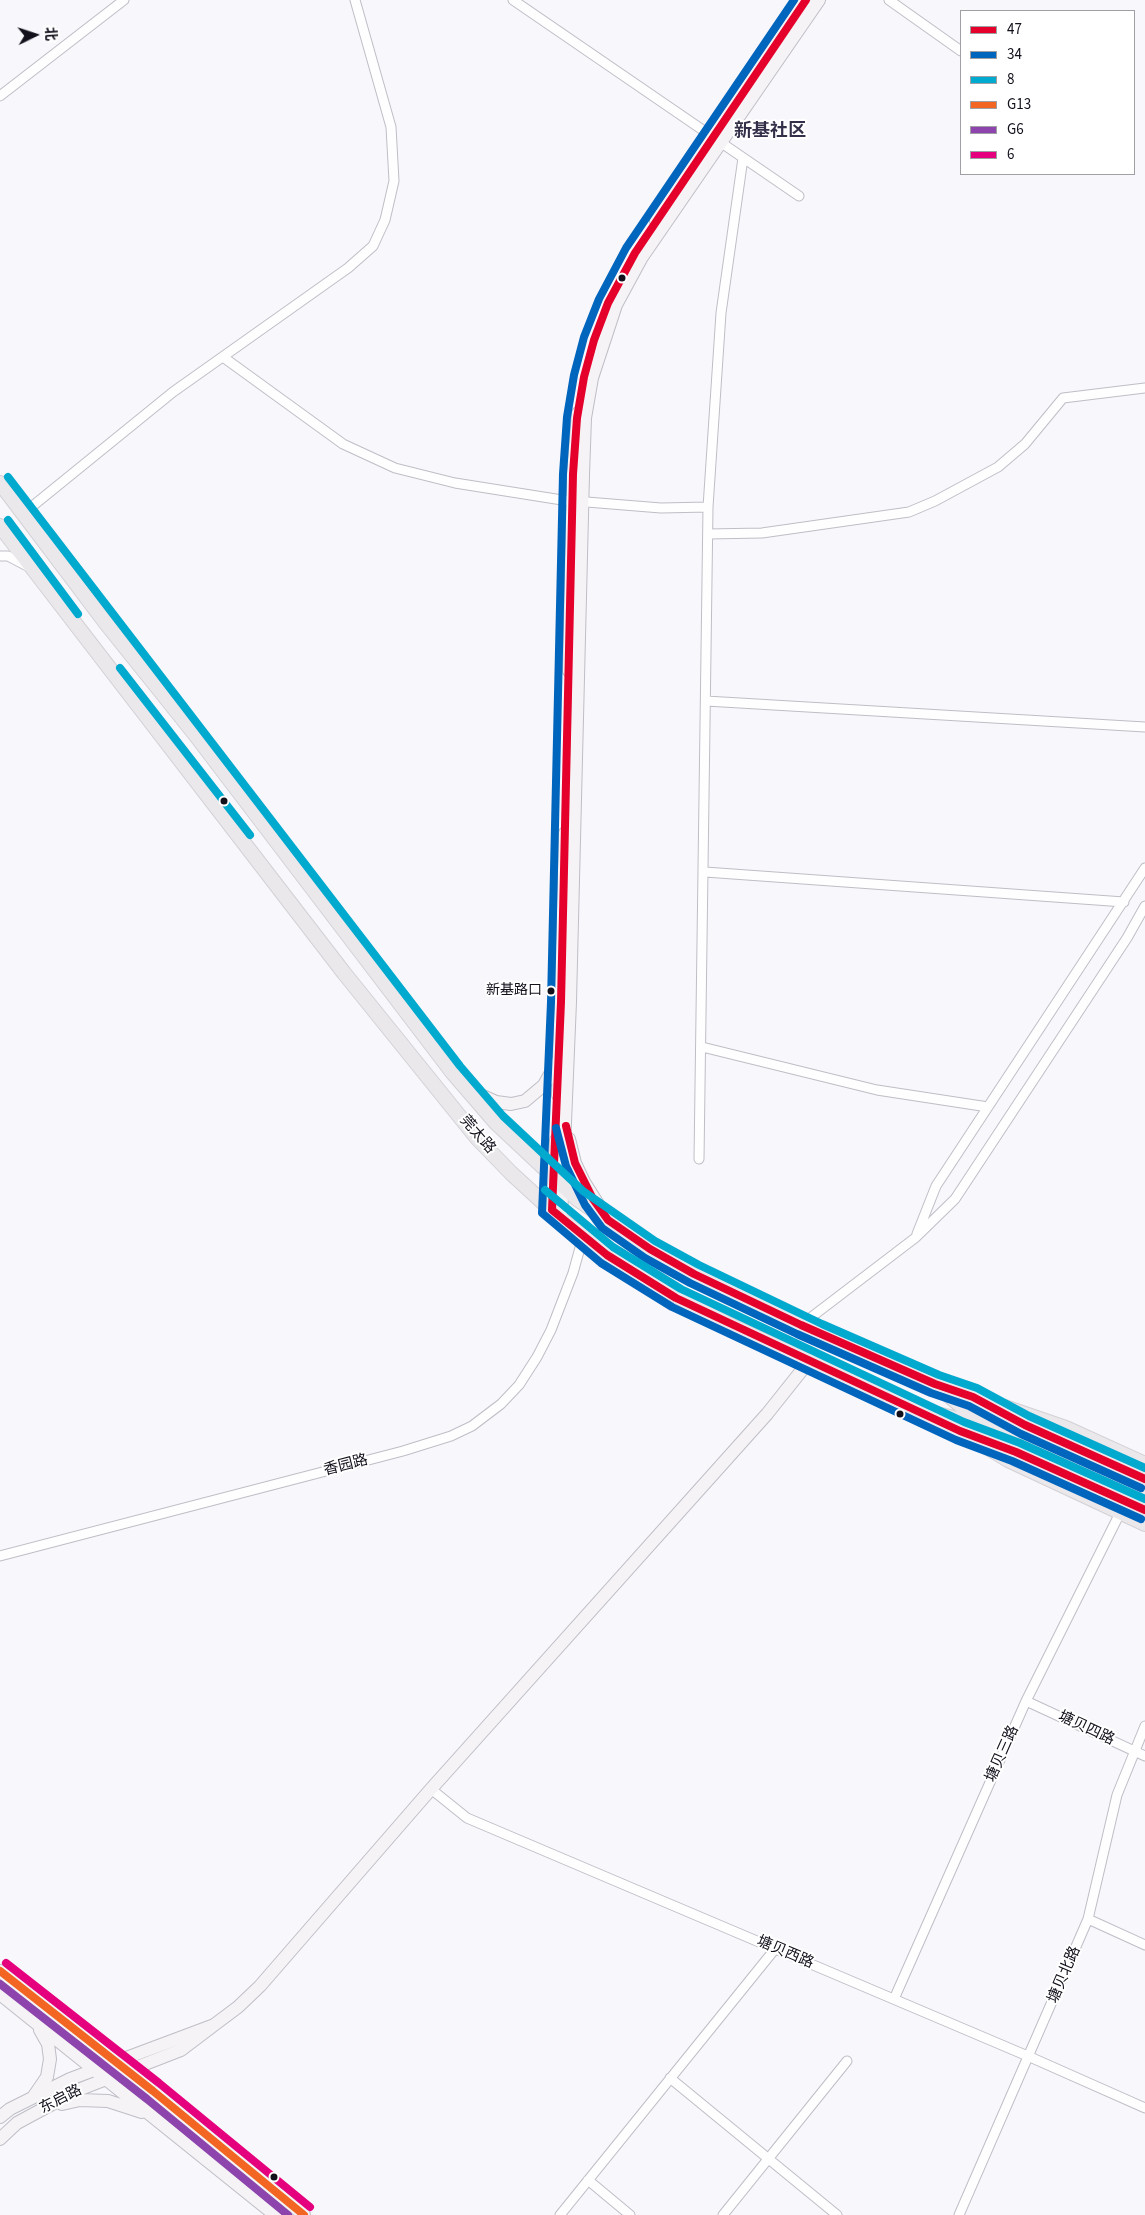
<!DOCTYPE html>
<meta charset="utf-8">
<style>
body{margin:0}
#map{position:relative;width:1145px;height:2215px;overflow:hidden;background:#f8f7fc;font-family:"Source Sans 3","Noto Sans SC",sans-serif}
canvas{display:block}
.legend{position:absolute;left:960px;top:10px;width:175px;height:165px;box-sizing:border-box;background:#fff;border:1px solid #a09fa4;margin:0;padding:6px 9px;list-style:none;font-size:15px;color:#12101b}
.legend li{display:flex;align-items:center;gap:10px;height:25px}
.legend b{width:25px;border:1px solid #a09fa4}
.north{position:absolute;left:10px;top:10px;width:50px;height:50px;-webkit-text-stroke:4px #fff;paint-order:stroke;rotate:86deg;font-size:14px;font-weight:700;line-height:20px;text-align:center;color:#12101b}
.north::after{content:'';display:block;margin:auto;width:18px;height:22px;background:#12101b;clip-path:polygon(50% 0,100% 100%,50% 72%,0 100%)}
</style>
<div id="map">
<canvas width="1145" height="2215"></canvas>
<ul class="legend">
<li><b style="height:6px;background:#e4002b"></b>47</li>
<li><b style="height:6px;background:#0065bd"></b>34</li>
<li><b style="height:6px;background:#00a9ce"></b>8</li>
<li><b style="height:6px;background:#f26522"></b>G13</li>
<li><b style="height:6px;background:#8e44ad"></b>G6</li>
<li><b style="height:6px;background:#e5007d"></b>6</li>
</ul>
<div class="north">北</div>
</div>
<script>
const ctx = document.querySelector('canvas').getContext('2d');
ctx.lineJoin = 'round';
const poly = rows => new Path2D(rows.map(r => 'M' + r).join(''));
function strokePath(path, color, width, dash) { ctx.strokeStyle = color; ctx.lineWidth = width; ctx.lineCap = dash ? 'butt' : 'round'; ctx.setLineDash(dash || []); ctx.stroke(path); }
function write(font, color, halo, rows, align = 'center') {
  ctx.font = font + ' "Source Sans 3","Noto Sans SC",sans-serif'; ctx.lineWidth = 4; ctx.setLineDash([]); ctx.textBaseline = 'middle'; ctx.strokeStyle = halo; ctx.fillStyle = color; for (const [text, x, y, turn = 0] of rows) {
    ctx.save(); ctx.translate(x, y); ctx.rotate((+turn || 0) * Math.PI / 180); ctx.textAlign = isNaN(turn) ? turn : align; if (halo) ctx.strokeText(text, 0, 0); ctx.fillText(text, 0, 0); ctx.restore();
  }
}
const street = poly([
 [513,0,799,196],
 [889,0,961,51],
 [0,96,124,0],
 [223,357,343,444,395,468,455,483,562,500,661,508,708,507],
 [24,513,173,392,348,268,373,246,385,220,394,181,391,127,355,0],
 [708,534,762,533,909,512,935,501,998,467,1025,444,1063,398,1145,388],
 [0,556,8,556,27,566],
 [706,701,1145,727],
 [705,872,1124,902],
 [702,1047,877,1090,988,1107],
 [699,1159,708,507,721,313,743,158],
 [917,1234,936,1186,1145,868],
 [801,1325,915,1238,955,1199,1127,938,1145,906],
 [0,1556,403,1451,451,1436,472,1426,501,1404,519,1385,537,1357,551,1330,573,1273,583,1237],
 [1026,1701,1145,1756],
 [431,1789,467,1818,1030,2057,1145,2108],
 [1088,1919,1145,1945],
 [894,1999,1026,1701,1120,1513],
 [670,2078,837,2215],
 [588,2180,630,2215],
 [560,2215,775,1949],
 [723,2215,847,2061],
 [959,2215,1088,1919,1117,1795,1145,1726]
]);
const secondary = poly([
 [656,221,806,0],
 [569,671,573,474,578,413],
 [467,1089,496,1102,511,1104,525,1101,544,1085,557,1062],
 [558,1095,565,833],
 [569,1139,575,1163,584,1182,606,1217],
 [552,1210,556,1140],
 [561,1219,570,1002,583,475,585,418,592,378,616,305,642,257,819,0],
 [0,1971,153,2091,304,2215],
 [0,1994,275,2215],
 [214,2025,238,2007,260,1986,431,1789,767,1414,810,1360],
 [34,2096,47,2077,50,2059,48,2044,40,2030],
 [62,2104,80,2100,108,2101,142,2112],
 [0,2117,10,2109,70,2079,214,2025,181,2050,78,2090,17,2123,0,2139]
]);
const primary = poly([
 [0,483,105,622,194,733,452,1072,496,1123,577,1199,650,1249,694,1274,818,1333,935,1384,973,1397,1025,1425,1145,1479],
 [0,526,344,973,477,1138,511,1173,561,1219,607,1255,640,1276,726,1323,960,1431,1016,1452,1145,1510],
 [941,1389,966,1410,1003,1431,1145,1496],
 [1005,1407,1066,1428,1145,1464],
 [937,1414,979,1424],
 [988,1448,1008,1460,1145,1524]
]);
strokePath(street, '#bfbec6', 11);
strokePath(secondary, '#bfbec6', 14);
strokePath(primary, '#d2d1d5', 16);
strokePath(street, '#fefeff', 9);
strokePath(secondary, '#f5f3f5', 12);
strokePath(primary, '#ebe8ec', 14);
strokePath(poly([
 [806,0,635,253,608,303,594,340,584,377,577,418,573,474,561,1002,552,1210,607,1255,676,1298,960,1431,1016,1452,1145,1510],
 [566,1126,575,1163,593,1199,608,1220,650,1249,694,1274,801,1325,935,1384,973,1397,1025,1425,1145,1479]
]), '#e4002b', 8);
strokePath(poly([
 [794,0,626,248,599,299,584,337,574,375,567,417,563,474,551,1002,542,1213,601,1263,672,1307,956,1440,1012,1461,1141,1519],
 [556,1128,566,1166,585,1205,602,1228,645,1258,690,1283,797,1334,931,1393,969,1406,1021,1434,1141,1488]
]), '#0065bd', 8);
strokePath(poly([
 [8,477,460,1066,503,1116,583,1191,655,1241,699,1265,822,1324,939,1375,977,1388,1029,1416,1145,1468],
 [8,520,78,614],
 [120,668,250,835],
 [545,1190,613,1247,681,1289,964,1422,1020,1443,1145,1499]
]), '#00a9ce', 8);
strokePath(poly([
 [0,1971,153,2091,304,2215]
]), '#f26522', 8);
strokePath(poly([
 [0,1984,147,2099,288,2215]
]), '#8e44ad', 8);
strokePath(poly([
 [6,1963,159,2083,310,2207]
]), '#e5007d', 8);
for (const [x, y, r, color] of [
 [622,278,4.5,"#12101b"],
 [224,801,4.5,"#12101b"],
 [551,991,4.5,"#12101b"],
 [900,1414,4.5,"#12101b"],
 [274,2177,4.5,"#12101b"]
]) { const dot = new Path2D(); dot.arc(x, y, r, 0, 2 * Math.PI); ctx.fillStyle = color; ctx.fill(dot); strokePath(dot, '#fff', 2); }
write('14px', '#12101b', '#fff', [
 ["新基路口",542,991]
], 'right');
write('15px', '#12101b', '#fff', [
 ["莞太路",477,1135,49],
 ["香园路",346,1466,-14],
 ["塘贝四路",1086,1729,25],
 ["塘贝三路",1003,1754,-66],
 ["塘贝西路",785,1953,23],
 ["塘贝北路",1065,1975,-67],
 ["东启路",61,2100,-27]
]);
write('bold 18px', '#35304a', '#fff', [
 ["新基社区",770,132]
]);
</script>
